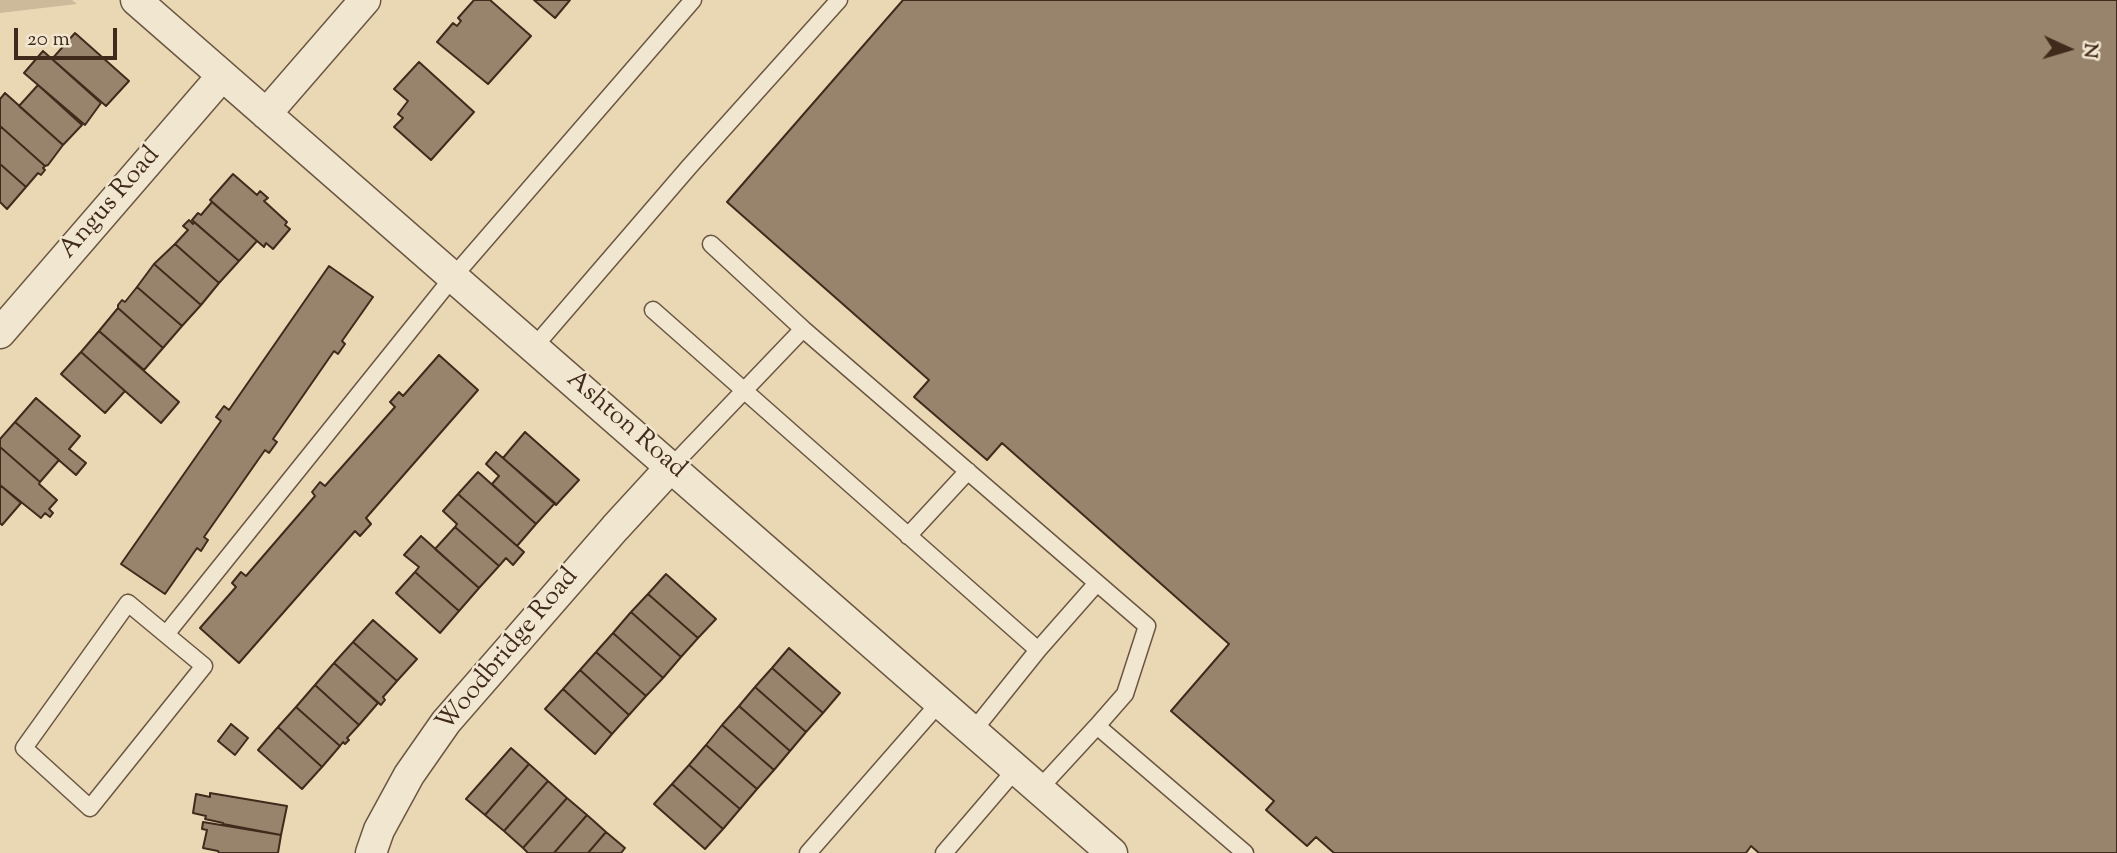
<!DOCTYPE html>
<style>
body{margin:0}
#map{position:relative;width:2117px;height:853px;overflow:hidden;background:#ead8b5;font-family:"Sorts Mill Goudy",serif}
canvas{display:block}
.north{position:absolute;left:2033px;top:14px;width:70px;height:70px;-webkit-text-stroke:5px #f1e6cf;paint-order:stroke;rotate:94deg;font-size:19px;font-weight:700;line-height:28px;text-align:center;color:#402a1c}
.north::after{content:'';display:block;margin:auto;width:24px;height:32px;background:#402a1c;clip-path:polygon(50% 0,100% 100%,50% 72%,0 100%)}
.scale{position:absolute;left:14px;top:28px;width:103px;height:32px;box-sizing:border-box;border:4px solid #402a1c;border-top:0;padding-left:9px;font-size:21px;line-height:24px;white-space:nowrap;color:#402a1c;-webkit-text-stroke:5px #f1e6cf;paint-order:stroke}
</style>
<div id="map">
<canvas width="2117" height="853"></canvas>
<div class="north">N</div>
<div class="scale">20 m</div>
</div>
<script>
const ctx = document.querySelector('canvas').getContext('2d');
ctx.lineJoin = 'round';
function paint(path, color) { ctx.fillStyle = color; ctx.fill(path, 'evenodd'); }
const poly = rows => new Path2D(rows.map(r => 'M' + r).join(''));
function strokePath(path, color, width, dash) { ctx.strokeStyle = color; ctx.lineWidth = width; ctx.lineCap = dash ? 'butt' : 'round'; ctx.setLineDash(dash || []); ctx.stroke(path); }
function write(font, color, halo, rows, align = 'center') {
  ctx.font = font + ' "Sorts Mill Goudy",serif'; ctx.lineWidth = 5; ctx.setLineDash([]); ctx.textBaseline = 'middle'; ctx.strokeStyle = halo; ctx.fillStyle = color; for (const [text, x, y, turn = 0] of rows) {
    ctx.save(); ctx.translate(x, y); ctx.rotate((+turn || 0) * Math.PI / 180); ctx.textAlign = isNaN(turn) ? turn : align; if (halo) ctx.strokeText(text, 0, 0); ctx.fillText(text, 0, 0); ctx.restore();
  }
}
paint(poly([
 [0,0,72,0,77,4,0,13]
]), '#cdba9b');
const building = poly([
 [474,0,490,0,531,36,488,84,437,42,453,23,457,26,461,21,458,18,474,0],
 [534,0,570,0,555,18,534,0],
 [903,0,2117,0,2117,853,1759,853,1751,846,1746,853,1334,853,1316,837,1307,846,1266,810,1274,801,1171,711,1229,644,1002,443,987,460,914,397,929,380,727,202,903,0],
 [75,33,129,81,106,106,52,59,75,33],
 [43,51,101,103,85,125,24,73,43,51],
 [419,62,474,112,431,160,394,127,403,118,398,114,408,101,394,89,419,62],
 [38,85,82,125,63,145,19,106,38,85],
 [5,93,63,145,48,165,45,166,0,126,0,99,5,93],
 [0,126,45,166,43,168,45,170,41,175,38,173,26,187,0,164,0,126],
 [0,164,26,187,7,209,0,202,0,164],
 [233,174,257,195,260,191,268,198,264,201,287,222,285,225,290,229,273,249,266,243,264,247,210,200,233,174],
 [212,202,257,241,239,261,192,220,198,213,201,215,212,202],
 [189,220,193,224,194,222,239,261,219,283,175,244,188,230,183,226,189,220],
 [175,244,219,283,201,305,154,264,175,244],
 [154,264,201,305,182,326,137,287,154,264],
 [329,266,373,297,342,341,345,344,338,354,334,351,273,439,277,442,269,453,265,450,204,537,208,540,201,551,197,548,165,594,121,564,221,421,216,417,224,406,229,410,329,266],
 [137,287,182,326,163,348,118,308,118,305,122,300,125,302,137,287],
 [118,308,163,348,144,370,99,331,118,308],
 [99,331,179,402,161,423,81,352,99,331],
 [81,352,125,391,105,413,61,374,81,352],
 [439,355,478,390,366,518,371,524,360,536,355,531,239,663,200,628,236,587,232,583,241,572,246,576,315,496,312,492,320,482,325,486,395,407,390,402,399,392,403,396,439,355],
 [36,398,80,436,69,449,86,463,76,475,15,422,36,398],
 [15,422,59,460,40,482,0,447,0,439,15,422],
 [525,432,579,480,556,505,503,458,525,432],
 [0,447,40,482,39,484,57,500,49,509,53,513,50,517,45,513,41,518,0,485,0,447],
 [496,452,555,503,536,524,492,484,499,476,486,464,496,452],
 [478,472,536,524,517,546,458,494,478,472],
 [0,485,21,503,2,525,0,523,0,485],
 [458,494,524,552,513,565,506,558,499,566,455,527,457,524,443,511,458,494],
 [455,527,499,566,479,588,435,549,455,527],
 [421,536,479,588,459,611,415,572,419,567,404,555,421,536],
 [415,572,459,611,440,633,396,593,415,572],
 [666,574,716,619,698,638,648,594,666,574],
 [648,594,698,638,681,657,631,612,648,594],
 [631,612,681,657,663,678,613,633,631,612],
 [373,620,417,659,397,681,353,642,373,620],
 [613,633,663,678,646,696,596,652,613,633],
 [353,642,397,681,383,697,385,700,381,705,334,663,353,642],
 [789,648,840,693,823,713,772,668,789,648],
 [596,652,646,696,629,715,580,670,596,652],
 [334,663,378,703,359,725,315,685,334,663],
 [772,668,823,713,806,732,755,687,772,668],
 [580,670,629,715,612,734,563,689,580,670],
 [315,685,359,725,347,738,349,740,345,744,343,742,340,746,296,707,315,685],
 [755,687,806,732,790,751,739,706,755,687],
 [563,689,612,734,595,754,545,709,563,689],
 [739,706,790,751,774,770,722,725,739,706],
 [296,707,340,746,322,767,278,727,296,707],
 [231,724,248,738,235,755,218,741,231,724],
 [722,725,774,770,757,789,706,745,722,725],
 [278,727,322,767,302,789,258,750,278,727],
 [706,745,757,789,740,809,689,765,706,745],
 [511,748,529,764,485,815,466,799,511,748],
 [529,764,548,781,504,831,485,815,529,764],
 [689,765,740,809,723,829,672,784,689,765],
 [548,781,567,798,523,848,504,831,548,781],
 [672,784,723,829,705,849,654,804,672,784],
 [210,793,287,806,281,835,223,824,223,823,205,819,206,816,193,813,196,794,210,797,210,793],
 [567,798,587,815,554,853,528,853,523,848,567,798],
 [587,815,606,832,588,853,554,853,587,815],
 [203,822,281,835,278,853,219,853,218,851,203,848,207,830,202,829,203,822],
 [606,832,625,848,621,853,588,853,606,832]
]);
paint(building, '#98846c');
strokePath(building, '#402a1c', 2);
const service = poly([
 [653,310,1038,650,973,731],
 [803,329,1147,626,1125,694,1097,726,1245,853],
 [534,347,689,167,839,0],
 [671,467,803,329,711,244],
 [908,536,968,471],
 [128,603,204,666,90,808,24,748,128,603],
 [167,633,453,277,693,0],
 [1038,650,1097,583],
 [1039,789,1097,726],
 [808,853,940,702],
 [944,853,1016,769]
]);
const minor = poly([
 [136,0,1112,853],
 [266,114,365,0],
 [0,333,222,76],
 [371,853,379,830,409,775,446,722,615,528,671,467]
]);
strokePath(service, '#6a5642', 19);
strokePath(minor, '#6a5642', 33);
strokePath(service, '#f1e6cf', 16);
strokePath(minor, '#f1e6cf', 30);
write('26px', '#402a1c', '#f1e6cf', [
 ["Angus Road",111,204,-49],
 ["Ashton Road",625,426,41],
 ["Woodbridge Road",509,651,-50]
]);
</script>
